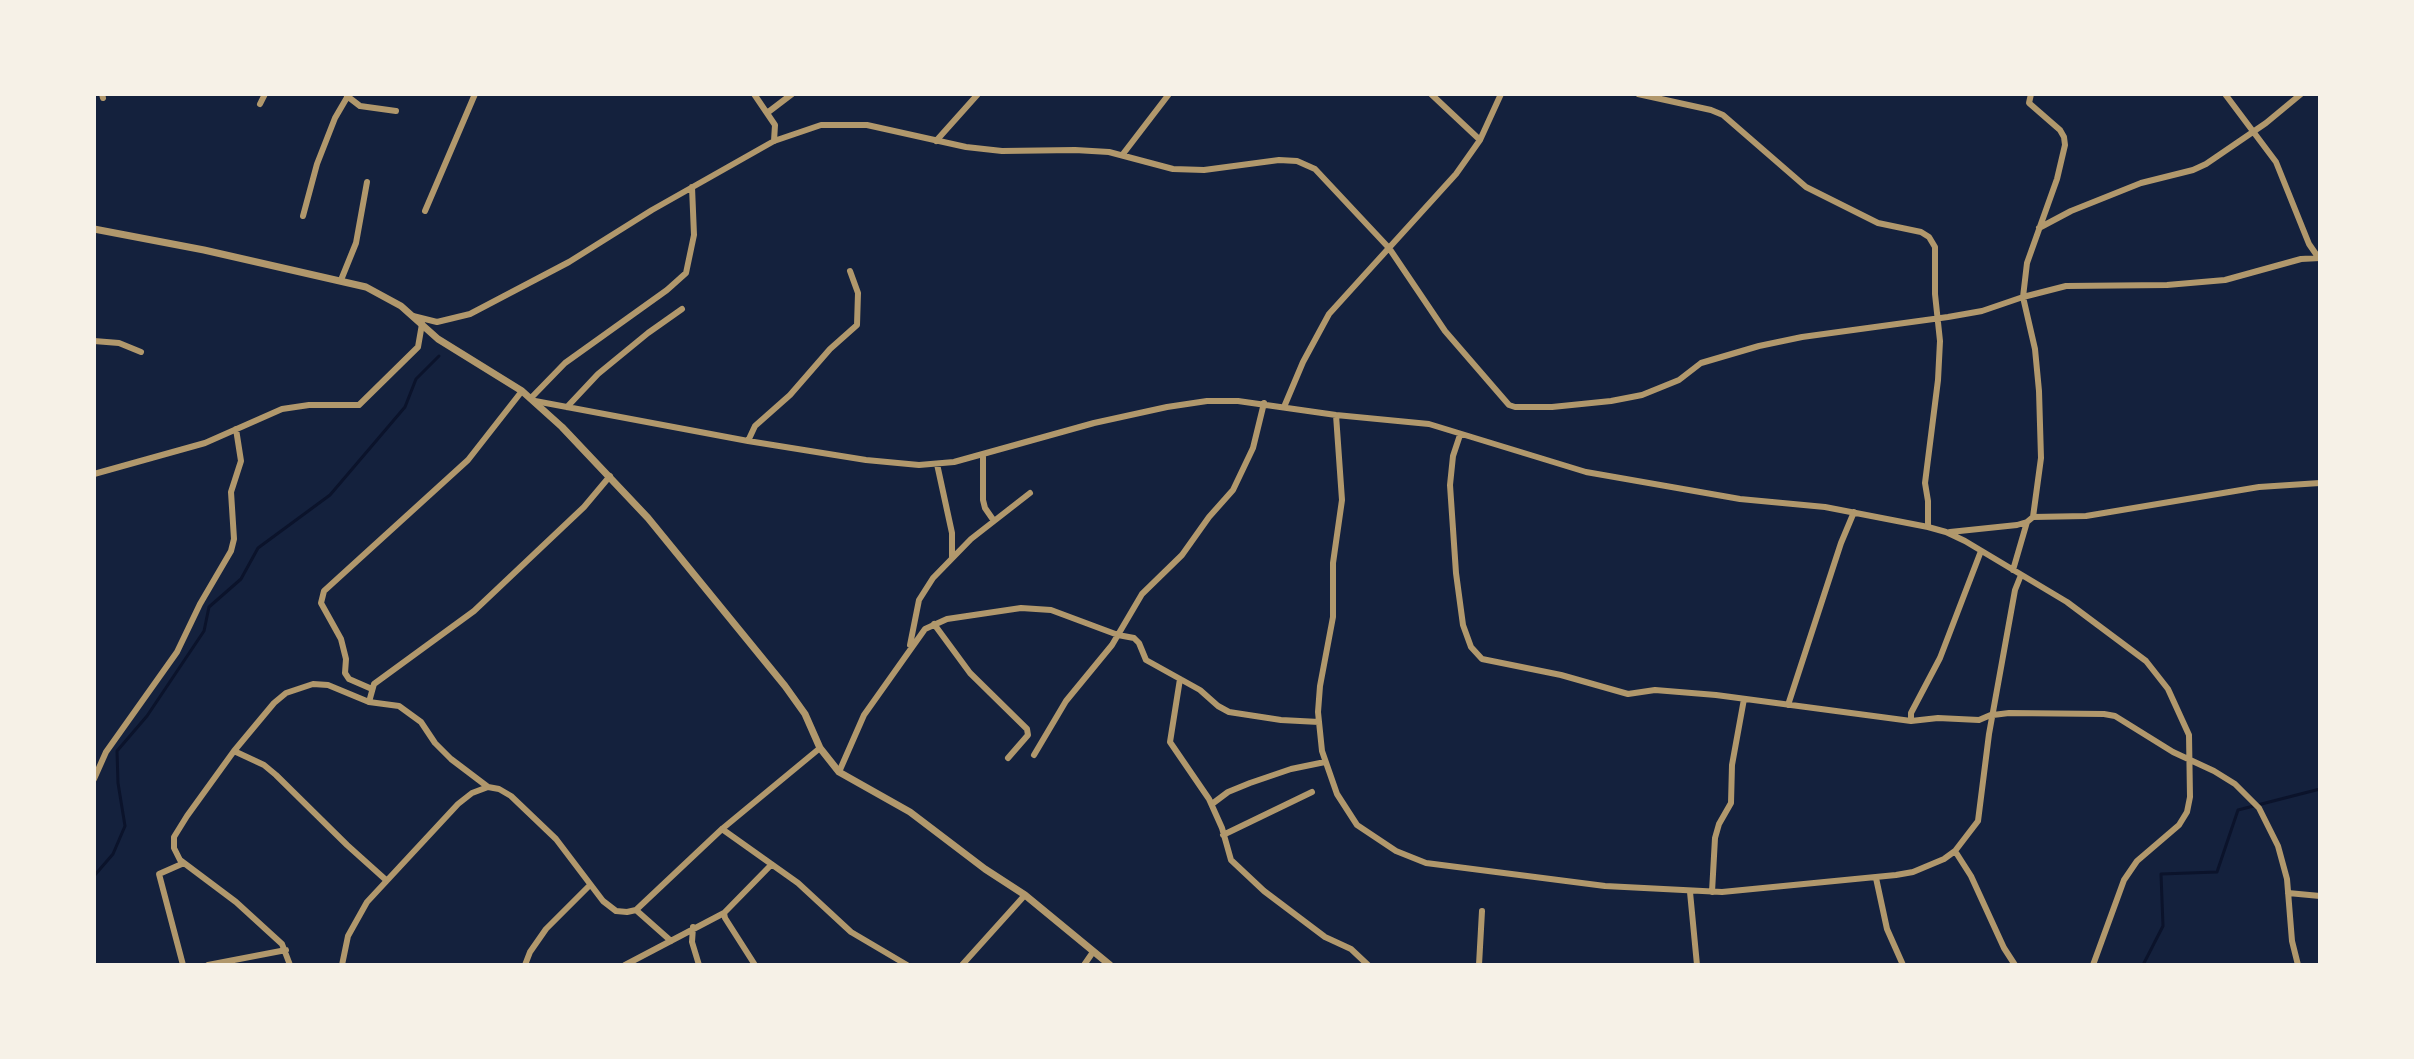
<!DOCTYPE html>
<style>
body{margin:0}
#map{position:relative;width:2414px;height:1059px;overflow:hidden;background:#14213d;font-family:"Archivo Narrow",sans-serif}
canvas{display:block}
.frame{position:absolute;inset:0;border:96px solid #f6f1e7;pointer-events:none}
</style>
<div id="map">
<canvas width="2414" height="1059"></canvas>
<div class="frame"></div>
</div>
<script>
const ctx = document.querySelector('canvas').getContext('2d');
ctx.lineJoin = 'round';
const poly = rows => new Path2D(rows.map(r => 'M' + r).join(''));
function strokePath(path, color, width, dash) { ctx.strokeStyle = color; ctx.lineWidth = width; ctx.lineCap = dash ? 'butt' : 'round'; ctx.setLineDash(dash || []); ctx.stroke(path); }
strokePath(poly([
 [94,876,113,854,125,826,118,783,117,751,147,716,204,631,209,607,241,579,258,548,330,495,405,407,416,379,439,356],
 [2143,965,2163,926,2161,874,2217,872,2238,810,2320,789]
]), '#0b132b', 3);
strokePath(poly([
 [102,94,103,98],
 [754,94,775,125,774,141],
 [1431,94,1480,140],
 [1638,94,1711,110,1723,115,1806,187,1878,223,1921,232,1929,237,1935,247,1935,294,1940,341,1938,380,1925,483,1928,501,1928,527],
 [2225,94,2276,162,2309,244,2318,257],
 [347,96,360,106,396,111],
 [260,104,265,94],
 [767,113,792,94],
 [936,141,978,94],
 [1123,154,1169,94],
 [425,211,475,94],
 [303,216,317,164,335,118,349,94],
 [2039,228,2071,211,2141,183,2193,170,2206,164,2266,123,2301,94],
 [341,280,356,243,367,182],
 [413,316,437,322,470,314,569,262,652,210,774,141,821,125,867,125,966,147,1002,151,1075,150,1109,152,1173,169,1204,170,1279,160,1297,161,1315,169,1389,248,1445,331,1509,405,1515,407,1552,407,1611,401,1642,395,1679,380,1701,363,1759,346,1802,337,1948,317,1982,311,2023,297,2027,263,2057,179,2065,145,2064,137,2060,130,2029,103,2031,94],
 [94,341,119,343,141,352],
 [531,398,565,363,667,290,686,273,694,235,692,187],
 [535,401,748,441,866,460,919,465,954,462,1094,423,1167,407,1207,401,1238,401,1336,415,1429,424,1586,472,1740,499,1825,507,1928,527,1946,532,1965,541,2067,602,2146,661,2168,689,2189,735,2190,797,2187,812,2179,825,2137,861,2124,880,2093,965],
 [567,407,598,374,648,333,682,309],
 [1284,407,1303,362,1329,314,1456,174,1480,140,1501,94],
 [1336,415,1342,500,1333,563,1333,617,1320,686,1318,712,1322,751,1337,794,1357,825,1396,851,1426,863,1605,886,1722,892,1896,875,1913,872,1944,859,1955,851,1978,821,1989,734,2015,590,2021,575],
 [1460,435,1453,456,1450,485,1456,573,1463,625,1471,647,1482,659,1561,675,1628,694,1655,690,1716,695,1911,721,1938,718,1979,720,1993,714],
 [748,441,755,426,790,395,830,349,857,325,858,293,850,271],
 [983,455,983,500,985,508,994,521],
 [937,464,952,533,952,557],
 [94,474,205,443,282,409,309,405,359,405,418,347,422,324],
 [2033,517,2086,516,2259,487,2320,483],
 [1950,532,2017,525,2027,522,2033,517,2041,458,2039,391,2035,349,2023,297,2066,286,2167,285,2225,280,2301,259,2320,258],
 [2013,570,2027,522],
 [934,624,970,673,1027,729,1028,735,1008,758],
 [910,645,919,600,933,578,971,539,1030,493],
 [1180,679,1170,742,1209,799,1222,828,1231,860,1264,891,1325,937,1351,949,1368,965],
 [372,689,349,679,345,673,346,659,341,639,321,603,324,591,468,460,522,391],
 [369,702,374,684,474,611,584,507,610,476],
 [1788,705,1841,543,1854,512],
 [1993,715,2009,713,2104,714,2115,716,2173,752,2214,771,2235,784,2259,808,2278,846,2287,879,2292,941,2298,965],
 [1911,721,1911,713,1940,658,1981,551],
 [234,751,264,765,276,775,347,845,386,880],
 [1034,755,1066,701,1112,645,1142,594,1182,555,1209,517,1233,490,1253,448,1264,403],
 [839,772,864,715,925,629,947,619,1021,608,1051,610,1118,635,1134,638,1139,643,1146,660,1200,690,1218,706,1229,712,1281,720,1319,722],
 [94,779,106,752,177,652,200,604,231,551,234,539,231,492,241,461,236,429],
 [1212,804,1228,792,1250,783,1291,769,1325,762],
 [722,829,798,883,851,932,907,965],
 [1223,835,1312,792],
 [1955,851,1971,876,2004,948,2015,965],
 [1876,878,1887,929,1903,965],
 [1690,892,1697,965],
 [1712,892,1715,838,1719,824,1731,803,1732,765,1744,699],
 [2288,893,2320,896],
 [636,910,671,941],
 [693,927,692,942,699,965],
 [183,965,159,874,184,863],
 [208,965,286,950],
 [290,965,282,944,236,902,180,860,174,848,174,837,187,816,234,751,274,703,286,693,313,684,328,685,369,702,399,706,421,722,435,743,451,759,488,787],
 [342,965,348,936,367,902,458,804,472,793,488,787,499,789,511,796,556,839,603,901,616,911,627,912,636,910,722,829,820,748],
 [525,965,530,952,546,929,589,886],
 [625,965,724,913],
 [755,965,725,918,724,913,771,865],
 [962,965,1025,895],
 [1084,965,1093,952],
 [1479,965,1482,911]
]), '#b1986c', 6);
strokePath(poly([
 [94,229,204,250,366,287,401,306,438,339,522,391,562,427,648,518,785,686,805,714,820,748,839,772,910,812,985,869,1025,895,1110,965]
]), '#b1986c', 7);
</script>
